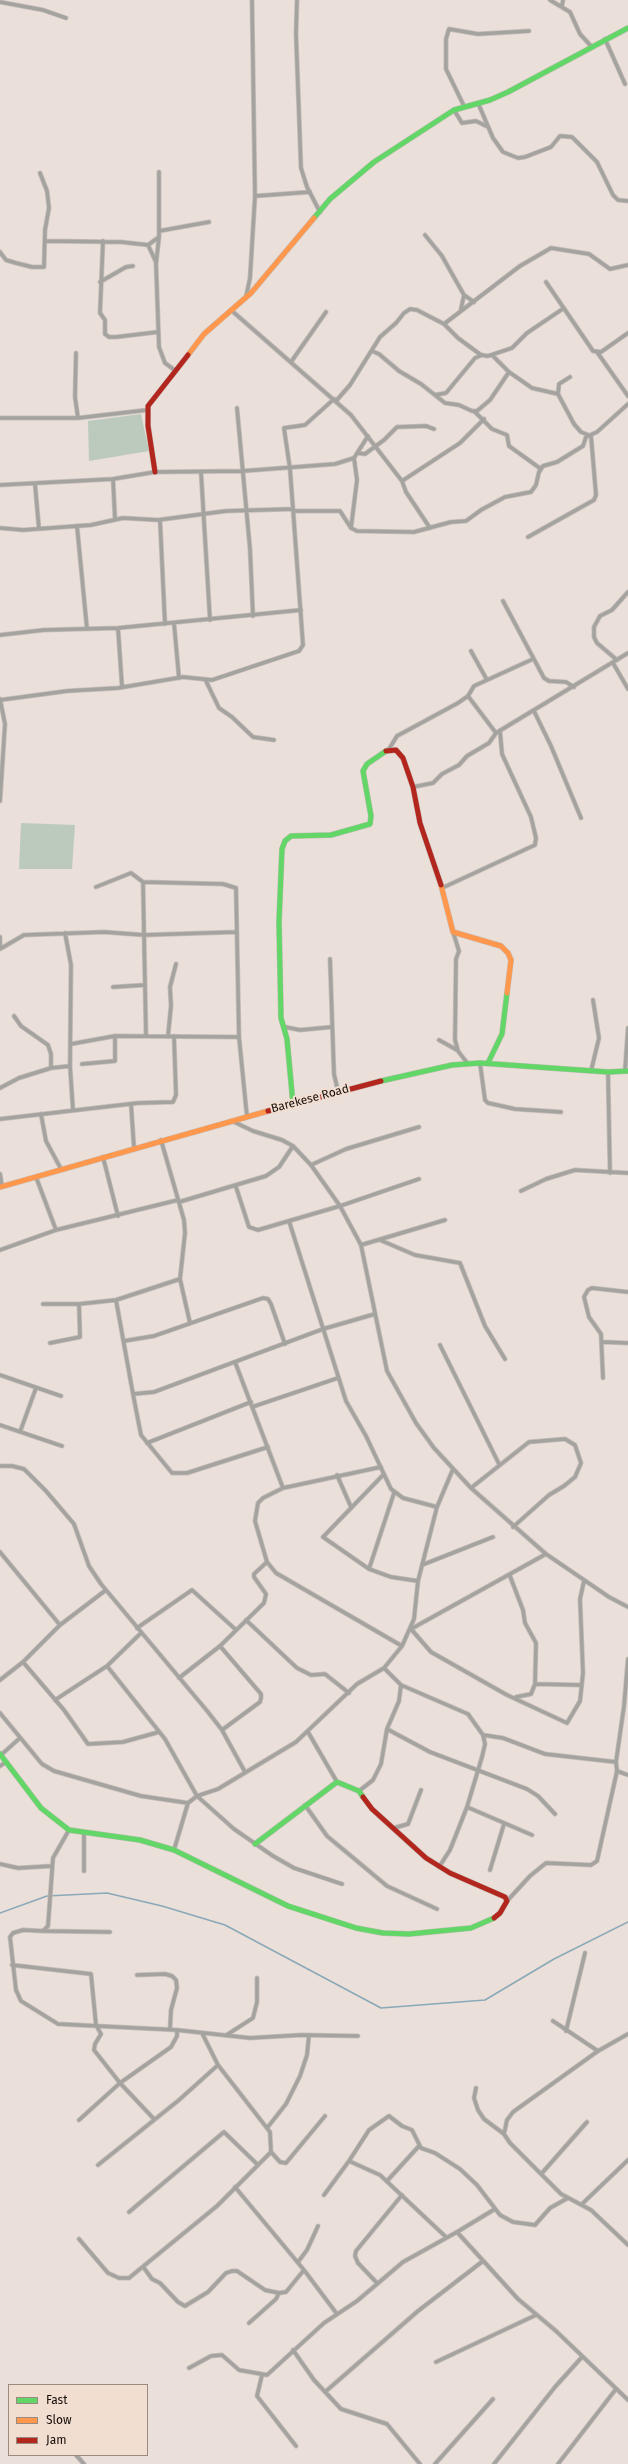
<!DOCTYPE html>
<style>
body{margin:0}
#map{position:relative;width:628px;height:2464px;overflow:hidden;background:#eadfd9;font-family:"Fira Sans",sans-serif}
canvas{display:block}
.legend{position:absolute;left:8px;top:2384px;width:140px;height:72px;box-sizing:border-box;background:#f2ded1;border:1px solid #998b81;margin:0;padding:5px 7px;list-style:none;font-size:12px;color:#140e09}
.legend li{display:flex;align-items:center;gap:8px;height:20px}
.legend b{width:20px;border:1px solid #998b81}
</style>
<div id="map">
<canvas width="628" height="2464"></canvas>
<ul class="legend">
<li><b style="height:5px;background:#63d668"></b>Fast</li>
<li><b style="height:5px;background:#ff974d"></b>Slow</li>
<li><b style="height:5px;background:#b3261e"></b>Jam</li>
</ul>
</div>
<script>
const ctx = document.querySelector('canvas').getContext('2d');
ctx.lineJoin = 'round';
function paint(path, color) { ctx.fillStyle = color; ctx.fill(path, 'evenodd'); }
const poly = rows => new Path2D(rows.map(r => 'M' + r).join(''));
function strokePath(path, color, width, dash) { ctx.strokeStyle = color; ctx.lineWidth = width; ctx.lineCap = dash ? 'butt' : 'round'; ctx.setLineDash(dash || []); ctx.stroke(path); }
function write(font, color, halo, rows, align = 'center') {
  ctx.font = font + ' "Fira Sans",sans-serif'; ctx.lineWidth = 4; ctx.setLineDash([]); ctx.textBaseline = 'middle'; ctx.strokeStyle = halo; ctx.fillStyle = color; for (const [text, x, y, turn = 0] of rows) {
    ctx.save(); ctx.translate(x, y); ctx.rotate((+turn || 0) * Math.PI / 180); ctx.textAlign = isNaN(turn) ? turn : align; if (halo) ctx.strokeText(text, 0, 0); ctx.fillText(text, 0, 0); ctx.restore();
  }
}
paint(poly([
 [141,414,149,451,89,461,88,421],
 [21,823,75,825,72,869,19,869]
]), '#bccabd');
strokePath(poly([
 [0,1913,47,1896,107,1893,162,1906,225,1925,381,2008,485,2000,554,1959,628,1922]
]), '#89a8b8', 1.5);
const street = poly([
 [297,0,296,34,301,168,307,187,320,212],
 [550,0,570,12,580,34,591,46],
 [0,2,43,10,66,18],
 [562,6,563,0],
 [605,39,625,84],
 [478,103,493,138,503,152,518,158,525,157,551,147,560,136,572,137,597,162,613,195,618,200,628,201],
 [464,106,446,69,446,39,449,29,478,34,529,31],
 [454,110,462,123,476,121,486,126],
 [159,172,159,237,156,264,159,347,165,363,176,371],
 [255,196,310,192],
 [159,231,209,222],
 [425,235,442,256,464,295,474,302],
 [46,241,121,242,148,245,159,237],
 [103,241,100,313,105,320,105,334,109,337,116,337,158,332],
 [148,245,156,262],
 [0,252,6,260,16,263,32,267,44,267,45,230,49,208,47,191,40,173],
 [100,282,126,267,133,266],
 [546,282,593,351,601,352,628,333],
 [246,297,250,278,255,196,252,0],
 [564,308,527,333,512,348,488,356,481,355,458,338,444,324,520,266,551,248,589,254,610,269,628,265],
 [461,309,464,295],
 [231,310,351,415,402,481,406,492,430,528],
 [372,351,379,354,399,371,421,384,445,403,459,405,472,411,477,411,490,400,509,372],
 [597,352,628,396],
 [76,353,75,397,78,418],
 [492,355,509,372,532,388,558,394],
 [291,362,326,312],
 [435,395,446,393,475,358,482,355],
 [336,401,350,385,380,337,396,323,404,313,410,309,417,310,444,324],
 [237,408,250,549,253,616],
 [475,412,492,429,507,435,509,446,541,469],
 [0,418,78,418,147,410],
 [358,453,365,454,384,440,397,427,426,426,434,429],
 [201,472,210,620],
 [113,479,115,519],
 [402,481,460,443,484,419],
 [35,484,39,529],
 [0,485,113,479,155,472,243,471,335,464,354,458,368,436],
 [293,511,340,511,351,528,357,531,414,532,451,522,466,521,481,510,505,497,531,492,536,485,539,472,543,466,557,462,583,446,586,437,597,432,628,404],
 [160,520,165,624],
 [77,526,87,629],
 [0,528,23,530,91,525,123,518,158,520,226,511,293,509,290,469,284,428,305,425,334,399],
 [351,528,357,480,354,458],
 [528,537,594,500,596,495,591,436,581,432,574,424,558,394,559,384,570,377],
 [503,601,544,678,549,681,566,682,574,687],
 [174,623,179,678],
 [118,628,122,686],
 [0,635,44,630,118,628,301,610],
 [471,651,487,680],
 [617,660,597,643,594,637,594,627,600,616,612,610,628,592],
 [613,663,628,689],
 [206,681,219,708,232,717,253,737,274,740],
 [468,696,474,686,533,659],
 [0,699,5,724,0,801],
 [0,700,67,691,118,688,183,677,212,680,299,651,303,645,293,509],
 [534,711,551,746,581,818],
 [389,749,397,736,458,703,468,696,496,733],
 [413,787,433,783,442,774,459,765,467,756,489,743,496,733,628,653],
 [143,882,223,884,236,888,239,1037,247,1117],
 [96,887,131,873,143,882,146,1036],
 [442,888,535,845,536,838,531,817,502,754,500,731],
 [453,932,459,951,456,959,455,1040,458,1051,468,1064],
 [65,933,71,965,70,1066,73,1110],
 [0,937,0,949],
 [0,949,24,935,104,932,144,935,236,932],
 [330,959,334,1074,338,1091],
 [113,987,145,985],
 [14,1016,21,1026,48,1045,51,1054,51,1068],
 [285,1027,300,1030,332,1027],
 [168,1036,171,1006,170,987,176,964],
 [439,1040,457,1050],
 [71,1044,115,1036,239,1037],
 [480,1063,485,1100,488,1103,515,1109,561,1112],
 [82,1064,115,1061,115,1036],
 [591,1071,599,1038,593,1000],
 [625,1071,628,1028],
 [608,1072,610,1173],
 [0,1088,19,1078,51,1068,70,1066],
 [131,1104,134,1148],
 [41,1114,46,1141,61,1169],
 [0,1119,138,1103,173,1102,176,1095,174,1036],
 [232,1121,253,1131,282,1140,293,1146,311,1165,340,1206,361,1245,387,1371,416,1423,434,1448,471,1488,546,1554,609,1597,628,1607],
 [161,1140,184,1220,185,1233,180,1279,190,1323],
 [103,1157,118,1216],
 [311,1165,346,1149,419,1127],
 [0,1174,2,1186],
 [36,1177,56,1230],
 [236,1187,249,1227,258,1230,340,1206,419,1179],
 [521,1191,546,1179,575,1170,628,1173],
 [179,1202,266,1176,279,1167,293,1146],
 [289,1221,346,1401,366,1436,391,1489,403,1498,437,1507],
 [380,1240,415,1255,460,1263,485,1326,505,1359],
 [361,1245,445,1220],
 [0,1250,56,1230,178,1200],
 [116,1300,133,1394,154,1392,323,1329,375,1314],
 [43,1304,79,1304,116,1300,180,1279],
 [124,1341,154,1336,263,1298,268,1299,271,1304,285,1344],
 [603,1342,628,1343],
 [50,1343,80,1337,79,1304],
 [440,1345,499,1464],
 [235,1362,283,1488],
 [0,1375,61,1396],
 [603,1378,601,1334,589,1317,584,1297,588,1290,592,1288,628,1292],
 [133,1394,141,1435,172,1473,187,1473,268,1447],
 [252,1407,338,1378],
 [0,1425,62,1446],
 [20,1432,36,1388],
 [147,1443,251,1402],
 [0,1466,12,1466,24,1469,46,1491,74,1524,89,1566,101,1584,208,1712,222,1730,245,1772],
 [381,1467,283,1488,263,1498,258,1503,255,1521,267,1562,276,1573,402,1646],
 [384,1474,323,1537,369,1569,391,1577,418,1581],
 [337,1475,351,1507],
 [471,1488,529,1442,565,1439,575,1445,581,1463,575,1477,564,1486,549,1495,513,1527],
 [0,1552,60,1625],
 [546,1554,411,1629,431,1652,507,1695,567,1723,580,1701,583,1673,580,1599,584,1581],
 [422,1565,493,1537],
 [369,1569,394,1493],
 [510,1576,523,1610,525,1623,536,1643,535,1684,581,1685],
 [246,1620,297,1668,311,1675,325,1674,349,1693],
 [137,1628,192,1590,235,1629],
 [220,1646,261,1694,261,1698,260,1702,222,1730],
 [23,1662,64,1710,88,1744,123,1742,159,1732],
 [107,1666,165,1739,197,1796,234,1829,273,1856,294,1868,342,1884],
 [384,1668,401,1685,468,1714,483,1735,485,1744,482,1757,467,1807,450,1850,439,1867],
 [179,1678,220,1646,264,1603,266,1594,254,1577,254,1574,267,1562],
 [0,1680,23,1662,60,1625,106,1590],
 [516,1697,531,1694,535,1684],
 [55,1700,107,1666,141,1633],
 [0,1713,42,1764,54,1771,141,1796,188,1803,197,1796,218,1789,296,1742,357,1684,384,1668,402,1646,414,1619,418,1581,437,1507,453,1469],
 [387,1729,430,1752,527,1789,538,1796,555,1814],
 [308,1732,337,1782],
 [483,1735,503,1738,545,1754,616,1762],
 [1,1755,20,1738],
 [0,1766,6,1762],
 [617,1771,628,1775],
 [359,1791,373,1780,381,1764,387,1729,399,1701,401,1685],
 [305,1805,327,1836,387,1886,437,1909],
 [467,1807,532,1835],
 [394,1828,408,1824,421,1790],
 [69,1830,53,1858,48,1926,43,1931,23,1930,13,1933,10,1937,16,1990,21,2001,58,2024,177,2030,250,2038,301,2035,358,2036],
 [174,1850,188,1803],
 [0,1864,18,1868,52,1866],
 [490,1870,504,1824],
 [84,1871,84,1832],
 [507,1901,530,1876,546,1863,591,1865,597,1861,617,1771,616,1762,624,1706,628,1659],
 [44,1931,110,1932],
 [12,1965,91,1974,96,2025,101,2034,95,2044,94,2050,120,2083,154,2119],
 [137,1975,165,1974,172,1976,176,1980,177,1988,171,2010,170,2029],
 [553,2021,598,2051],
 [566,2031,585,1953],
 [228,2034,253,2018,257,2002,257,1978],
 [628,2034,598,2051,513,2112,507,2120,504,2134,510,2143,561,2194,591,2210,628,2245],
 [476,2088,474,2098,478,2110,484,2119,504,2134],
 [79,2120,120,2083,171,2047,177,2036,177,2030],
 [267,2128,286,2104,300,2076,307,2055,309,2035],
 [271,2152,280,2162,286,2163,325,2116],
 [349,2161,369,2130,389,2116,402,2126,412,2130,421,2148,435,2153,460,2169,477,2185,500,2215,513,2222,535,2225,550,2208,568,2198],
 [98,2165,179,2100,218,2065],
 [542,2173,587,2122],
 [387,2181,419,2146],
 [235,2187,304,2270,337,2314],
 [324,2195,349,2161,380,2175,446,2237],
 [582,2204,628,2160],
 [129,2212,224,2132,258,2165],
 [457,2232,495,2209],
 [79,2239,108,2273,119,2278,129,2278,217,2206,271,2152,270,2132,218,2065,202,2033],
 [298,2262,307,2250,318,2226],
 [144,2268,152,2279,160,2283,178,2302,185,2306,208,2292,226,2273,232,2271,237,2271,265,2290,279,2293,286,2292,304,2270],
 [377,2283,358,2263,355,2256,356,2251,402,2195],
 [249,2323,276,2299,279,2293],
 [293,2350,314,2380,341,2409,387,2424,420,2464],
 [436,2362,536,2315],
 [189,2368,211,2356,222,2355,239,2370,267,2375,324,2323,357,2301,403,2262,457,2232,518,2299,556,2331,628,2400],
 [262,2375,257,2396,296,2446],
 [325,2392,418,2311,483,2261],
 [76,2455,84,2464],
 [435,2464,493,2399],
 [494,2464,555,2387,582,2357],
 [558,2464,616,2389]
]);
const fast = poly([
 [314,218,330,199,374,162,454,110,490,100,508,92,628,28],
 [488,1063,502,1034,507,993],
 [381,1081,452,1065,480,1063,608,1072,628,1071],
 [293,1104,287,1039,281,1018,279,922,282,849,285,841,291,836,331,835,370,824,371,816,363,771,367,764,386,751],
 [0,1754,41,1808,69,1830,140,1840,174,1850,288,1906,356,1928,383,1933,409,1934,471,1928,494,1918],
 [255,1844,337,1782,359,1791,363,1797]
]);
const slow = poly([
 [188,355,204,334,251,293,314,218],
 [441,885,453,932,501,946,508,953,511,960,507,993],
 [0,1187,268,1111]
]);
const jam = poly([
 [155,472,148,426,148,406,188,355],
 [386,751,396,750,403,758,413,787,420,823,441,885],
 [268,1111,381,1081],
 [363,1797,372,1809,426,1858,450,1873,505,1897,507,1901,500,1913,494,1918]
]);
strokePath(street, '#c6beb9', 5);
strokePath(fast, '#c6beb9', 6);
strokePath(slow, '#c6beb9', 6);
strokePath(jam, '#c6beb9', 6);
strokePath(street, '#a5a3a0', 3.5);
strokePath(fast, '#63d668', 5);
strokePath(slow, '#ff974d', 5);
strokePath(jam, '#b3261e', 5);
write('12px', '#140e09', '#f2ded1', [
 ["Barekese Road",310,1099,-15]
]);
</script>
